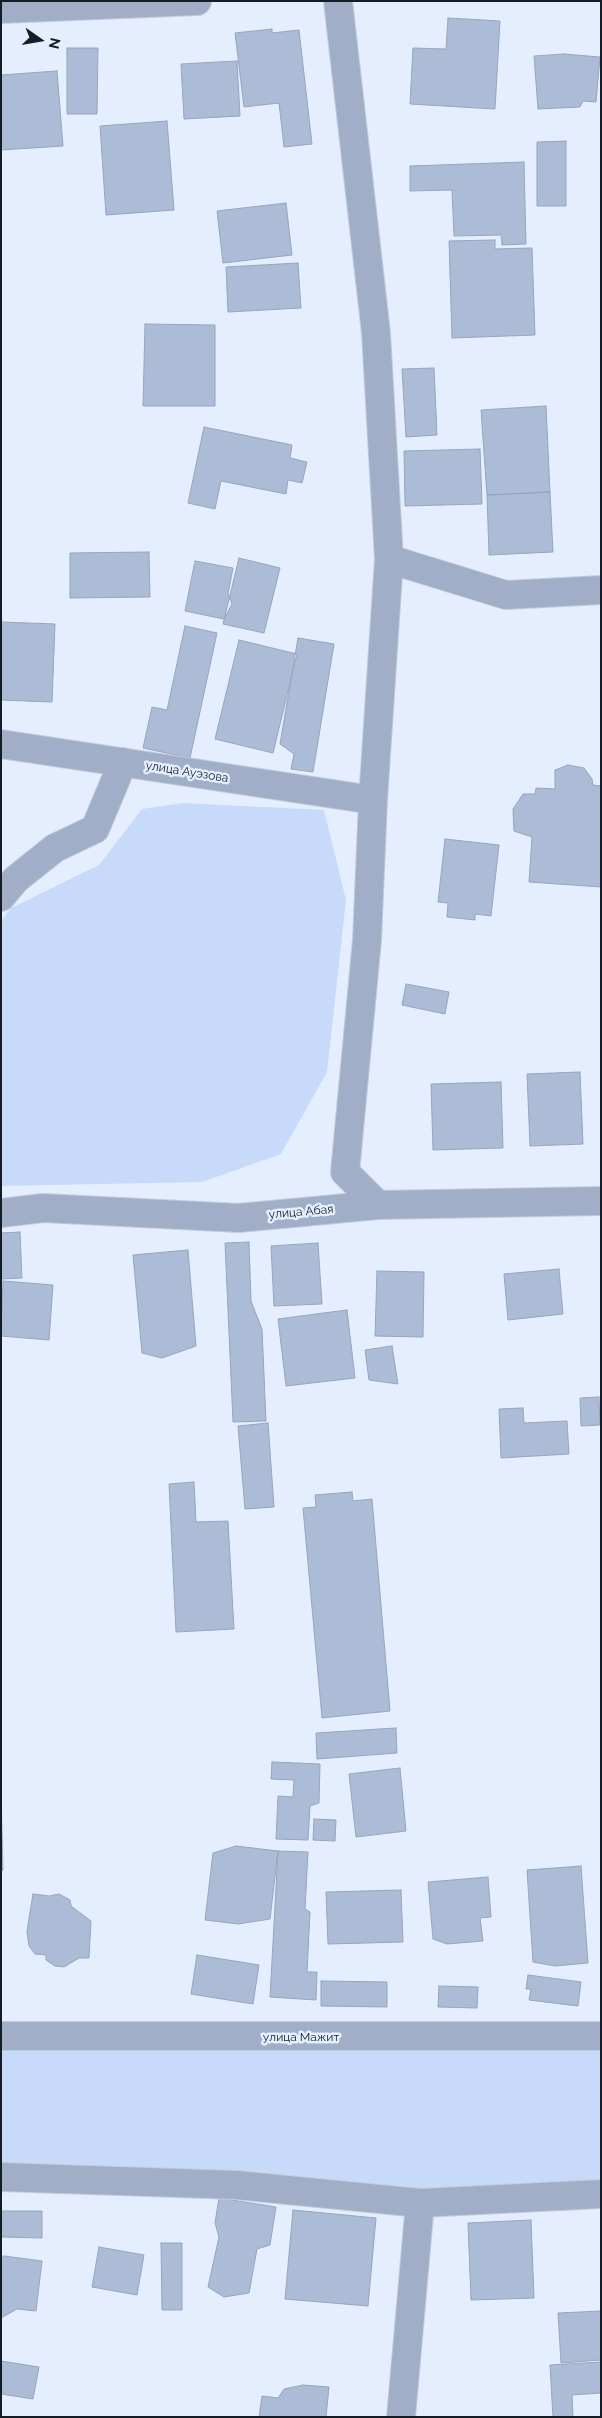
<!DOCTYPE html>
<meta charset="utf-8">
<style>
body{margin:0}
#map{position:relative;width:602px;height:2418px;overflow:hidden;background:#e4eefe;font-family:Raleway,sans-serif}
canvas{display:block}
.frame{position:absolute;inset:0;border:2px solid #161c26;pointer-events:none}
.north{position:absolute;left:15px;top:15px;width:50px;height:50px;-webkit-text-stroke:4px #e4eefe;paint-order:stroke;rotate:103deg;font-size:14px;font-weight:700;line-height:20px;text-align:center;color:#161c26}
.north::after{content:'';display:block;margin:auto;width:18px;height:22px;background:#161c26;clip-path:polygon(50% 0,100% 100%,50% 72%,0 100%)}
</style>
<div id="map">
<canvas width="602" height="2418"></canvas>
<div class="frame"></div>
<div class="north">N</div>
</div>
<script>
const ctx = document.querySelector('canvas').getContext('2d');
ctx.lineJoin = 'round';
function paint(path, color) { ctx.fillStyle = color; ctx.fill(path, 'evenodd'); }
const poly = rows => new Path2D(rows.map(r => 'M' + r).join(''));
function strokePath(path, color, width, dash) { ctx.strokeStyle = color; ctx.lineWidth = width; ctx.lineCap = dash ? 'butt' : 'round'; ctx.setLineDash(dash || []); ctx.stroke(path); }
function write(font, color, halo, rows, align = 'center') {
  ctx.font = font + ' Raleway,sans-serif'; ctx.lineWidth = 5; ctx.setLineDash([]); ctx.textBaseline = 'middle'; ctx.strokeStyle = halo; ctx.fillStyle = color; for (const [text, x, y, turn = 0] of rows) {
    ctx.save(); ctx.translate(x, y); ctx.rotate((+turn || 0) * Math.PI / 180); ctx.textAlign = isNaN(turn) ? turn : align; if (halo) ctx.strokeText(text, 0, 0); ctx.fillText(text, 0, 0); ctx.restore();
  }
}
paint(poly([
 [183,803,324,810,346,900,327,1072,281,1154,202,1182,1,1186,1,921,11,908,99,865,142,809],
 [601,2025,601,2183,428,2190,1,2173,1,2035]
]), '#c7daf9');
const building = poly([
 [448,18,500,21,495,109,410,104,413,48,446,49,448,18],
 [272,29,272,33,299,30,312,144,284,147,279,103,244,107,235,33,272,29],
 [67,48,98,48,97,114,67,114,67,48],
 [564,54,600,57,596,102,583,101,580,107,538,109,534,56,564,54],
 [237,61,240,116,184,119,181,64,237,61],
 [57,71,63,146,1,150,1,75,57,71],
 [167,121,174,210,106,215,100,126,167,121],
 [566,141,566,206,537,206,537,142,566,141],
 [524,162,526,244,502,245,501,235,454,236,452,190,410,191,410,166,524,162],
 [286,203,292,255,223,263,217,211,286,203],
 [495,240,495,249,532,248,535,335,452,338,449,241,495,240],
 [298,263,301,308,228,312,226,267,298,263],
 [145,324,215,325,215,406,143,406,145,324],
 [434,368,437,435,406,437,402,369,434,368],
 [546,406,550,492,487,495,481,410,546,406],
 [204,427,292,445,290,458,307,462,302,483,288,480,286,494,221,481,215,509,188,503,204,427],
 [480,449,482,504,405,506,404,451,480,449],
 [550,492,553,552,489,555,487,495,550,492],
 [149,552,150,597,70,598,70,553,149,552],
 [239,558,280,568,264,633,223,624,239,558],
 [195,561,233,568,228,594,232,604,224,619,185,611,195,561],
 [1,622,55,624,52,702,1,700,1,622],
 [185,626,217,633,190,758,143,748,152,707,167,710,185,626],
 [298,638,334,644,313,772,291,769,294,754,280,744,298,638],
 [239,640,297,654,273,753,215,739,239,640],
 [568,765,584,768,592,779,593,785,601,786,601,887,529,882,532,837,514,831,513,809,523,794,535,794,536,788,555,789,555,770,568,765],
 [445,839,499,845,491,916,475,914,475,920,447,917,448,903,438,902,445,839],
 [406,984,449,992,445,1014,402,1005,406,984],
 [580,1072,583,1144,530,1146,527,1074,580,1072],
 [501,1082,503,1148,433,1150,431,1084,501,1082],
 [20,1232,22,1278,1,1279,1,1233,20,1232],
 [249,1242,251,1301,262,1329,266,1421,233,1422,225,1243,249,1242],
 [318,1243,322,1304,274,1306,271,1246,318,1243],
 [188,1250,196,1346,162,1358,142,1353,133,1255,188,1250],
 [559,1269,563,1314,508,1320,504,1274,559,1269],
 [377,1271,424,1272,423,1337,375,1336,377,1271],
 [3,1281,53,1285,49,1340,1,1336,3,1281],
 [347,1310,355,1378,286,1386,278,1319,347,1310],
 [392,1346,398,1384,369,1380,365,1350,392,1346],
 [599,1397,600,1425,581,1426,580,1398,599,1397],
 [523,1408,524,1423,567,1421,569,1454,501,1458,499,1409,523,1408],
 [268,1423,274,1507,245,1509,238,1426,268,1423],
 [194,1482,196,1522,228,1521,234,1629,176,1632,169,1484,194,1482],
 [352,1492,353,1501,372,1499,390,1711,322,1718,303,1508,316,1507,315,1495,352,1492],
 [396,1728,397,1753,317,1759,316,1733,396,1728],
 [272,1762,320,1764,319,1803,310,1806,308,1840,276,1839,278,1796,293,1797,294,1780,271,1779,272,1762],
 [400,1768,406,1831,356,1837,349,1774,400,1768],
 [1,1796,3,1870,1,1871,1,1796],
 [314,1819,336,1820,335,1841,313,1840,314,1819],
 [236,1846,278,1851,270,1919,238,1924,205,1920,213,1853,236,1846],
 [278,1851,308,1852,305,1909,310,1912,307,1972,317,1972,316,2000,270,1997,278,1851],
 [581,1866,588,1963,555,1966,533,1962,527,1870,581,1866],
 [488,1877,491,1917,480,1918,483,1941,447,1944,433,1939,428,1882,488,1877],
 [401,1890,403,1942,328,1944,326,1892,401,1890],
 [33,1894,49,1896,59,1894,70,1900,71,1906,91,1921,89,1958,79,1958,64,1967,55,1966,46,1960,46,1955,35,1954,29,1946,27,1931,33,1894],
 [197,1955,259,1965,253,2004,191,1994,197,1955],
 [528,1975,581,1982,578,2006,529,2000,531,1989,526,1989,528,1975],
 [321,1981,387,1982,387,2007,321,2006,321,1981],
 [439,1986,478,1987,477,2008,438,2007,439,1986],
 [219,2198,276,2207,270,2245,257,2249,249,2293,224,2297,208,2287,219,2237,215,2223,219,2198],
 [293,2210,376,2218,368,2306,285,2299,293,2210],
 [1,2211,42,2211,42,2238,1,2237,1,2211],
 [531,2220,534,2298,471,2300,468,2223,531,2220],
 [161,2243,182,2243,182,2310,162,2310,161,2243],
 [99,2247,144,2255,137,2295,92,2287,99,2247],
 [4,2256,42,2261,36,2311,17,2309,1,2318,1,2258,4,2256],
 [601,2311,601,2360,561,2363,558,2313,601,2311],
 [1,2361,39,2367,33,2399,1,2394,1,2361],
 [601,2362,601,2393,572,2395,573,2417,553,2417,550,2365,601,2362],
 [303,2385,329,2387,326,2417,259,2417,262,2396,278,2398,284,2389,303,2385]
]);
paint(building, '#acbbd6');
strokePath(building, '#96a5be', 1);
const minor = poly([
 [338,1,376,333,389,559,373,800,367,940,345,1172,378,1205],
 [1,9,197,1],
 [389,559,506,595,601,590],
 [1,744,373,800],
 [1,897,16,879,55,848,95,829,123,762],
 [1,1213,43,1208,239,1218,378,1205,601,1201],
 [1,2036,601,2036],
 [1,2177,236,2185,420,2203,601,2194],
 [401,2417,420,2203]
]);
strokePath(minor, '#c3ccdb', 30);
strokePath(minor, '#a0aec7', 28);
write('12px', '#161c26', '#e4eefe', [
 ["улица Ауэзова",187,772,9],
 ["улица Абая",301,1212,-5],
 ["улица Мажит",301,2037]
]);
</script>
